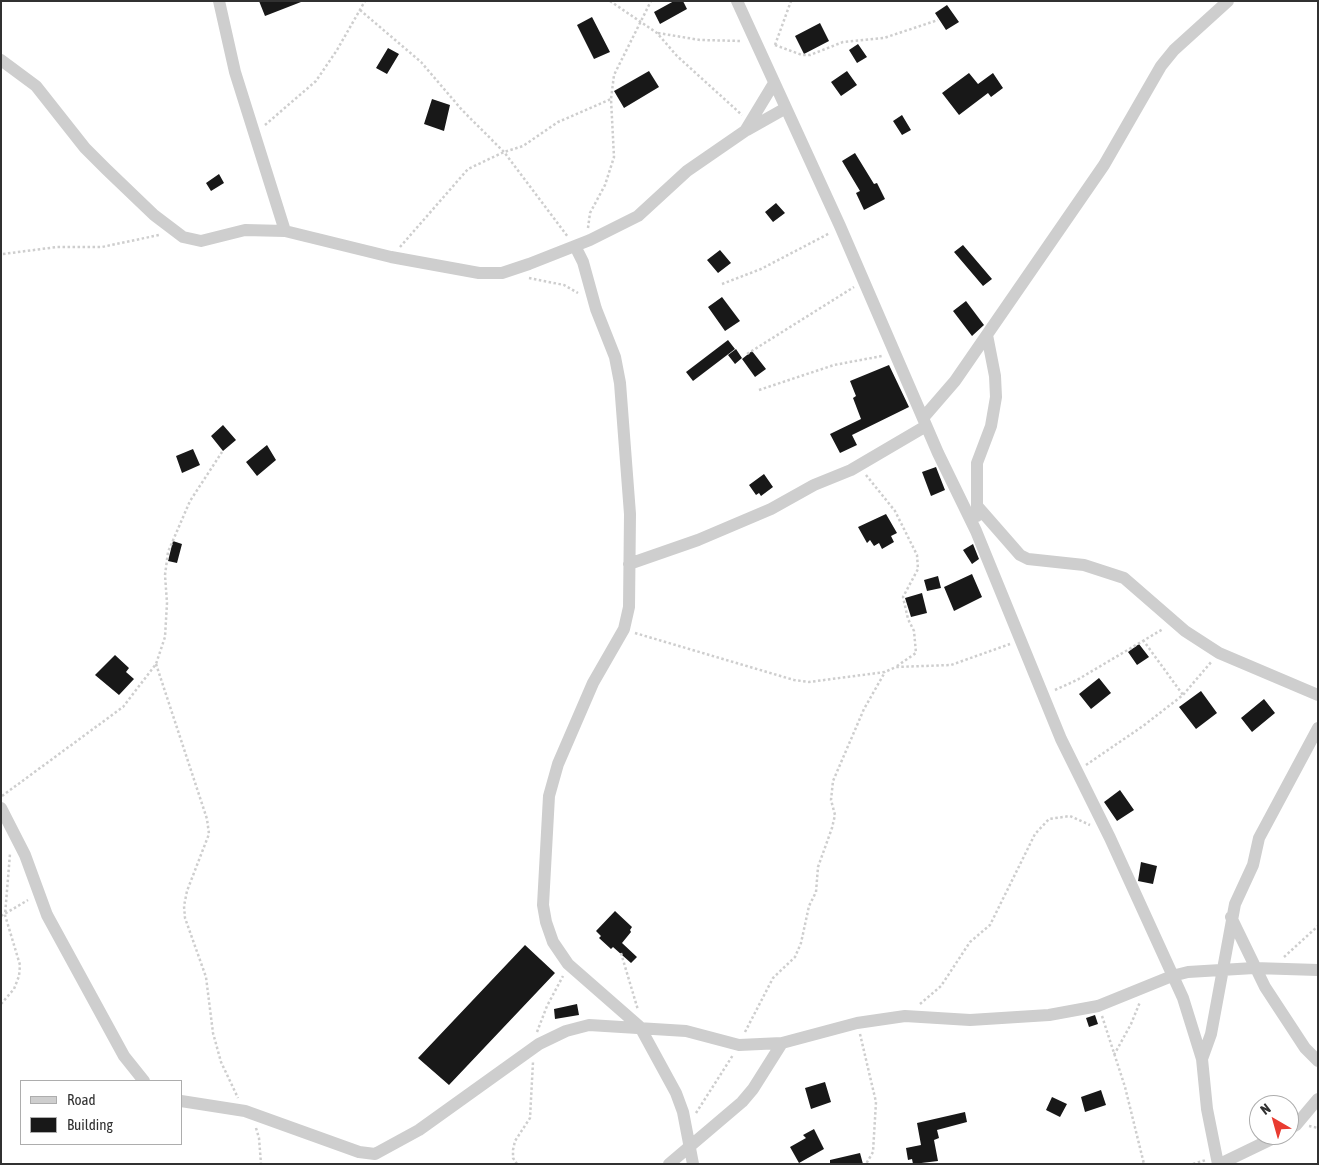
<!DOCTYPE html>
<style>
body{margin:0}
#map{position:relative;width:1319px;height:1165px;overflow:hidden;background:#fff;font-family:"Asap Condensed",sans-serif}
canvas{display:block}
.frame{position:absolute;inset:0;border:2px solid #313131;pointer-events:none}
.legend{position:absolute;left:20px;top:1080px;width:162px;height:65px;box-sizing:border-box;background:#fff;border:1px solid #adadad;margin:0;padding:6px 9px;list-style:none;font-size:15px;color:#313131}
.legend li{display:flex;align-items:center;gap:10px;height:25px}
.legend b{width:25px;border:1px solid #adadad}
.north{position:absolute;left:1249px;top:1095px;width:50px;height:50px;box-sizing:border-box;background:#fff;border:1px solid #adadad;border-radius:50%;rotate:322deg;font-size:14px;font-weight:700;line-height:20px;text-align:center;color:#313131}
.north::after{content:'';display:block;margin:auto;width:18px;height:22px;background:#e93c31;clip-path:polygon(50% 0,100% 100%,50% 72%,0 100%)}
</style>
<div id="map">
<canvas width="1319" height="1165"></canvas>
<div class="frame"></div>
<ul class="legend">
<li><b style="height:6px;background:#cecece"></b>Road</li>
<li><b style="height:14px;background:#181818"></b>Building</li>
</ul>
<div class="north">N</div>
</div>
<script>
const ctx = document.querySelector('canvas').getContext('2d');
ctx.lineJoin = 'round';
function paint(path, color) { ctx.fillStyle = color; ctx.fill(path, 'evenodd'); }
const poly = rows => new Path2D(rows.map(r => 'M' + r).join(''));
function strokePath(path, color, width, dash) { ctx.strokeStyle = color; ctx.lineWidth = width; ctx.lineCap = dash ? 'butt' : 'round'; ctx.setLineDash(dash || []); ctx.stroke(path); }
paint(poly([
 [259,1,301,1,301,2,265,16],
 [674,1,683,1,687,9,660,24,654,12],
 [947,5,959,22,946,30,935,13],
 [592,17,610,52,594,59,577,25],
 [820,23,829,41,804,54,795,36],
 [858,44,867,57,857,63,849,50],
 [388,48,399,54,387,74,376,68],
 [649,71,659,87,624,108,614,91],
 [847,71,857,85,841,96,831,82],
 [969,73,978,84,993,73,1003,88,991,97,988,93,959,115,942,93],
 [432,99,450,105,444,131,424,124],
 [902,115,911,130,902,135,893,121],
 [855,153,874,184,877,183,885,199,864,210,856,193,860,191,842,161],
 [219,174,224,183,211,191,206,183],
 [776,203,785,213,773,222,765,212],
 [963,245,992,279,983,286,954,252],
 [720,250,731,263,718,273,707,260],
 [722,297,740,321,725,331,708,307],
 [966,301,984,325,972,336,953,311],
 [728,340,735,349,693,381,686,372],
 [736,349,742,358,735,364,728,355],
 [752,351,766,369,755,377,742,359],
 [889,365,909,407,852,435,857,445,840,453,830,434,861,419,853,398,856,396,850,381],
 [223,425,236,440,223,451,211,436],
 [267,445,276,460,257,476,246,462],
 [193,449,200,465,182,473,176,456],
 [936,467,945,490,931,496,922,472],
 [764,474,773,487,761,496,759,493,756,495,749,485],
 [886,514,897,533,891,536,894,542,882,549,879,543,874,546,870,540,867,543,858,527],
 [173,541,182,544,177,563,168,561],
 [973,544,979,559,972,564,963,550],
 [972,574,982,597,954,611,944,587],
 [938,576,941,588,927,591,924,580],
 [922,593,927,613,911,617,905,598],
 [1139,644,1149,657,1137,665,1128,652],
 [115,655,129,668,126,672,134,679,119,695,95,675],
 [1099,678,1111,693,1091,709,1079,694],
 [1201,691,1217,713,1196,729,1179,707],
 [1264,699,1275,713,1252,732,1241,718],
 [1120,790,1134,810,1117,821,1104,802],
 [1141,862,1157,866,1153,884,1138,881],
 [615,911,632,927,630,930,631,932,622,943,637,957,631,963,613,947,611,949,599,938,601,936,596,931],
 [525,945,555,973,449,1085,418,1058],
 [577,1004,579,1015,555,1019,554,1009],
 [1095,1015,1098,1024,1089,1027,1086,1018],
 [825,1082,831,1102,811,1109,805,1088],
 [1101,1090,1106,1105,1085,1112,1081,1097],
 [1052,1097,1067,1104,1060,1117,1046,1110],
 [965,1112,967,1122,937,1130,939,1138,934,1140,938,1161,913,1164,912,1159,908,1160,906,1148,921,1145,917,1123],
 [814,1129,824,1149,799,1163,790,1147,806,1138,803,1135],
 [860,1153,863,1164,830,1164,830,1160]
]), '#181818');
strokePath(poly([
 [610,1,657,33,677,56,742,115],
 [360,10,421,62,462,110,504,152,568,237],
 [658,33,700,40,742,41],
 [775,45,802,55,810,55,843,42,884,38,938,20],
 [775,45,791,1],
 [265,125,316,81,337,50,365,1],
 [588,228,590,213,605,185,614,157,611,99,614,75,651,1],
 [400,247,468,169,504,152,523,146,558,122,611,99],
 [3,254,57,247,102,247,159,235],
 [529,278,564,285,578,293],
 [722,284,761,269,830,233],
 [747,354,854,287],
 [759,390,834,365,882,356],
 [866,475,895,511,917,555,918,569,903,597,908,619,914,631,916,653,897,666],
 [635,633,794,680,809,682,885,672,896,667,951,665,1010,644],
 [1143,640,1183,695],
 [156,664,207,819,209,834,187,891,184,906,185,918,206,977,213,1033,221,1062,238,1098],
 [1055,690,1077,680,1163,629],
 [1086,765,1143,726,1183,695,1212,661],
 [2,796,123,707,156,664,165,637,167,603,165,575,168,552,190,501,222,452],
 [1,916,28,900],
 [621,953,638,1010],
 [1284,957,1318,926],
 [1,1004,14,989,19,976,20,965,5,915,10,854],
 [920,1004,941,986,970,942,990,925,1035,834,1049,819,1070,816,1090,825],
 [1102,1016,1125,1087,1144,1164],
 [537,1032,547,1006,563,976],
 [745,1032,773,978,795,957,801,943,809,906,816,892,818,867,832,828,835,815,831,800,833,781,864,709,885,672],
 [860,1034,876,1102,873,1152,866,1164],
 [1114,1055,1131,1024,1140,1002],
 [696,1113,733,1055],
 [1309,1126,1318,1128],
 [256,1128,259,1138,261,1164],
 [517,1164,513,1158,513,1150,515,1141,530,1118,533,1062],
 [1193,1164,1206,1160]
]), '#cecece', 2.5, [2.5, 2.5]);
strokePath(poly([
 [219,1,235,72,285,231],
 [737,1,840,226,938,453,976,531,1061,739,1110,838,1183,998,1202,1059,1207,1109,1218,1164],
 [1,60,36,86,85,148,106,169,154,215,183,237,201,241,245,230,285,231,391,257,479,273,502,273,529,264,590,240,638,216,687,171,745,131,774,83],
 [747,130,786,108],
 [575,246,583,262,596,309,615,357,620,383,630,514,629,607,624,629,593,683,558,764,549,796,543,905,546,922,553,942,568,964,640,1027,676,1093,683,1112,693,1164],
 [923,418,955,381,1104,165,1161,66,1174,50,1228,1],
 [978,507,1020,555,1028,559,1084,565,1124,578,1185,631,1219,653,1318,695],
 [977,516,977,463,991,426,996,397,995,376,987,335],
 [629,564,698,540,771,509,814,485,851,470,926,426],
 [1,808,25,855,47,915,124,1056,144,1081],
 [1231,917,1265,987,1305,1048,1318,1061],
 [1202,1059,1211,1034,1235,904,1253,865,1259,838,1318,728],
 [181,1101,245,1111,359,1152,375,1154,419,1130,539,1044,566,1031,589,1025,686,1031,739,1045,782,1043,857,1023,905,1016,970,1020,1049,1015,1098,1006,1172,976,1188,972,1254,968,1318,970],
 [1289,1129,1296,1125,1318,1099],
 [669,1164,742,1102,753,1089,782,1043],
 [1220,1164,1280,1135]
]), '#cecece', 12);
</script>
